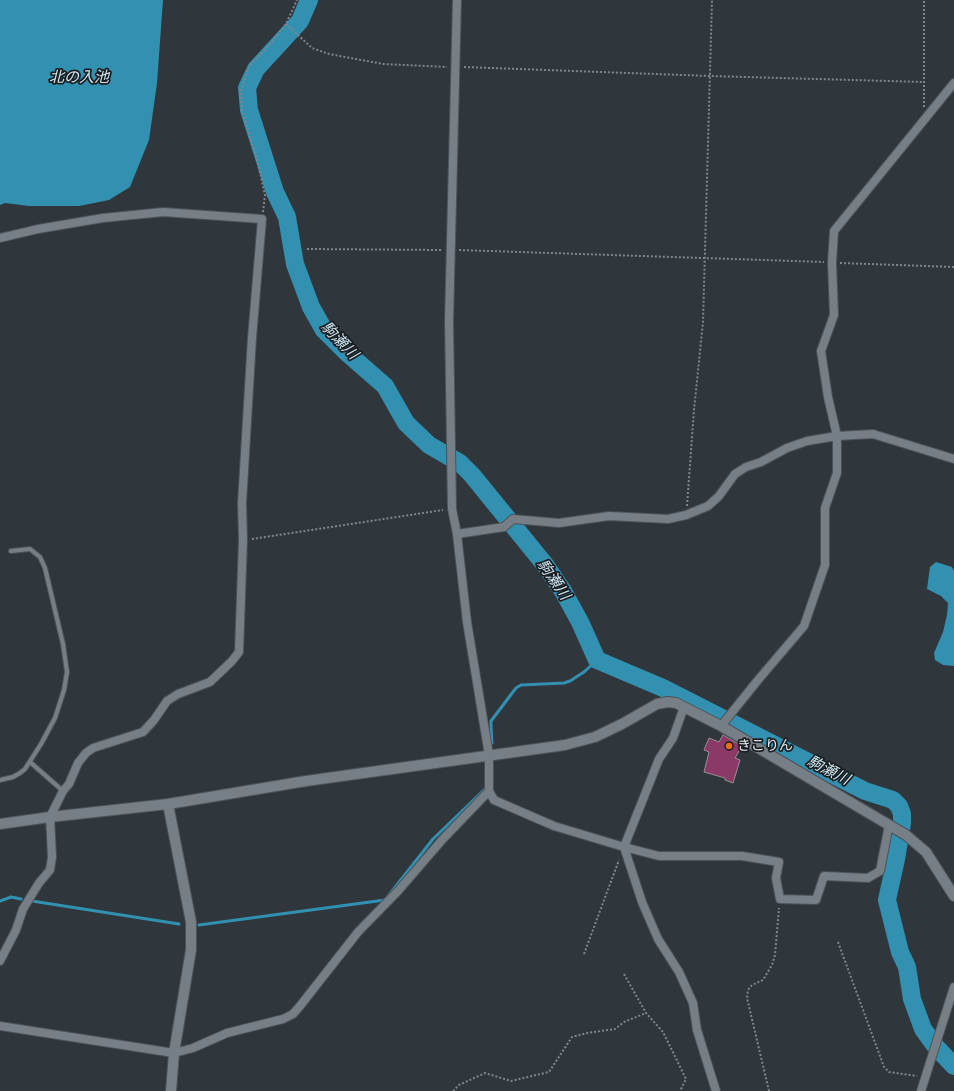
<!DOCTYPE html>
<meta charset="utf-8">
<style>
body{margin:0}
canvas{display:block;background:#2f363c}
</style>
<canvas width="954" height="1091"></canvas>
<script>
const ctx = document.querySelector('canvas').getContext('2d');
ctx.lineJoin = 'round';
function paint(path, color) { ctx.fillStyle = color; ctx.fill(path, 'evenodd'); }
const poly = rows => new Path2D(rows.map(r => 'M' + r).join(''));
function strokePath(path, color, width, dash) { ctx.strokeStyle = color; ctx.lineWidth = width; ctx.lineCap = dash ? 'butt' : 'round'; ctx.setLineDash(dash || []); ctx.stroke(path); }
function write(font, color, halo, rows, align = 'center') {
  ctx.font = font + ' "Varela Round","Noto Sans JP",sans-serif'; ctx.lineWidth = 3.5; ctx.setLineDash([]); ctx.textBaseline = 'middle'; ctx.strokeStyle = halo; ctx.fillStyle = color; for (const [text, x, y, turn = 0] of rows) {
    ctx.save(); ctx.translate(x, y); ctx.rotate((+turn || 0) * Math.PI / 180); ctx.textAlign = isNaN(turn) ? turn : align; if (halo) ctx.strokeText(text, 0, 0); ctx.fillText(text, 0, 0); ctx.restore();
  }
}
paint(poly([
 [0,0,163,0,157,83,149,140,130,187,109,200,79,206,29,206,5,203,0,205],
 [936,562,952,567,954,571,954,666,943,665,935,660,934,653,943,632,947,615,948,603,941,596,927,589,930,567]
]), '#3290b1');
strokePath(poly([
 [492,743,491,726,491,721,516,688,521,685,564,683,570,681,584,672,597,660],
 [0,901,11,897,21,899],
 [32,901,179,924],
 [199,925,385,900,433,839,485,789]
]), '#3290b1', 3);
strokePath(poly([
 [309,0,300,21,256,69,247,88,249,110,275,192,287,217,295,264,311,307,324,330,346,352,385,386,406,423,429,445,460,463,472,475,546,566,563,591,580,622,597,660,663,688,865,791,893,800,899,806,902,814,902,823,896,859,887,900,900,952,907,967,912,999,923,1029,936,1047,954,1066]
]), '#3290b1', 18);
const building = poly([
 [723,735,742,746,735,758,740,760,733,783,725,780,725,778,704,772,709,752,704,750,709,738,719,742,723,735]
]);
paint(building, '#8b3966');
strokePath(building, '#998e93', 1);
const service = poly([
 [30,762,63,791],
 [0,780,13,777,20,773,25,769,41,744,55,718,64,690,67,672,63,644,45,568,40,557,30,549,11,551]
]);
const minor = poly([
 [457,0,449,321,452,509,457,534,467,622,489,755,489,791,494,800,554,826,624,847,659,856,742,856,779,862,776,878,780,899,816,900,824,876,868,878,880,871,889,825],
 [0,238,38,229,103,218,163,212,262,219,252,338,242,503,243,540,239,652,232,661,210,682,178,694,167,701,154,720,143,732,93,748,86,753,78,763,69,784,63,791,50,817,52,857,50,870,39,883,23,909,16,930,0,961],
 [457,534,504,527,513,519,559,523,609,516,668,519,686,515,708,506,719,496,735,474,746,467,761,462,787,448,807,441,837,436,873,434,954,459],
 [684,707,673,738,659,759,624,847,642,902,658,939,679,972,693,1003,697,1030,716,1091],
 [721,726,758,680,804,626,825,565,825,508,837,473,837,436,828,397,821,351,834,315,832,263,834,231,954,83],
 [0,1026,174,1053,193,1048,227,1033,283,1019,293,1014,300,1006,358,932,398,891,442,840,489,791],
 [921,1091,954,987]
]);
const tertiary = poly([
 [168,804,191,922,191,950,174,1053,171,1091],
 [0,824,50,817,168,804,306,781,565,745,595,737,622,724,657,704,668,702,676,703,721,726,906,835,926,852,954,896]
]);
strokePath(service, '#4c5358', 6);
strokePath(minor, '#4c5358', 10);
strokePath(tertiary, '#4c5358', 12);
strokePath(poly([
 [286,24,312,48,329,54,383,64,447,67],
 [464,67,710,76,924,82],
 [924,107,924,0],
 [263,212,265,195,257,159,242,110,241,91,249,66,265,50,286,24,297,0],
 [307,249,442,250],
 [459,250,824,262],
 [840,263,954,267],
 [687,506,694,410,703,322,712,0],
 [252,539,443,510],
 [838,942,884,1067,889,1072,917,1076],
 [584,954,619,860],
 [624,974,646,1013,663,1032,686,1079,680,1091],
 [453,1091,459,1085,485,1073,511,1081,549,1072,572,1037,587,1033,615,1029,624,1022,646,1013],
 [769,1091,747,998,748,990,752,985,763,980,772,965,775,955,779,908]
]), '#80868b', 2, [2, 2]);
strokePath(service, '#777f86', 4);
strokePath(minor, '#777f86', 8);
strokePath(tertiary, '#777f86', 10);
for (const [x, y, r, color] of [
 [729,746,4,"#e8710a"]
]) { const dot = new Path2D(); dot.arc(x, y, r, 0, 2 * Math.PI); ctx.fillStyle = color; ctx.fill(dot); strokePath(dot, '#1a1d20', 1.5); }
write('14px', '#e4e9ed', '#1a1d20', [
 ["きこりん",737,746]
], 'left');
write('italic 15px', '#cfe8f3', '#1a1d20', [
 ["北の入池",79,78],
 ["駒瀬川",339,341,46],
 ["駒瀬川",553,580,55],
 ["駒瀬川",828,771,27]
]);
</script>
